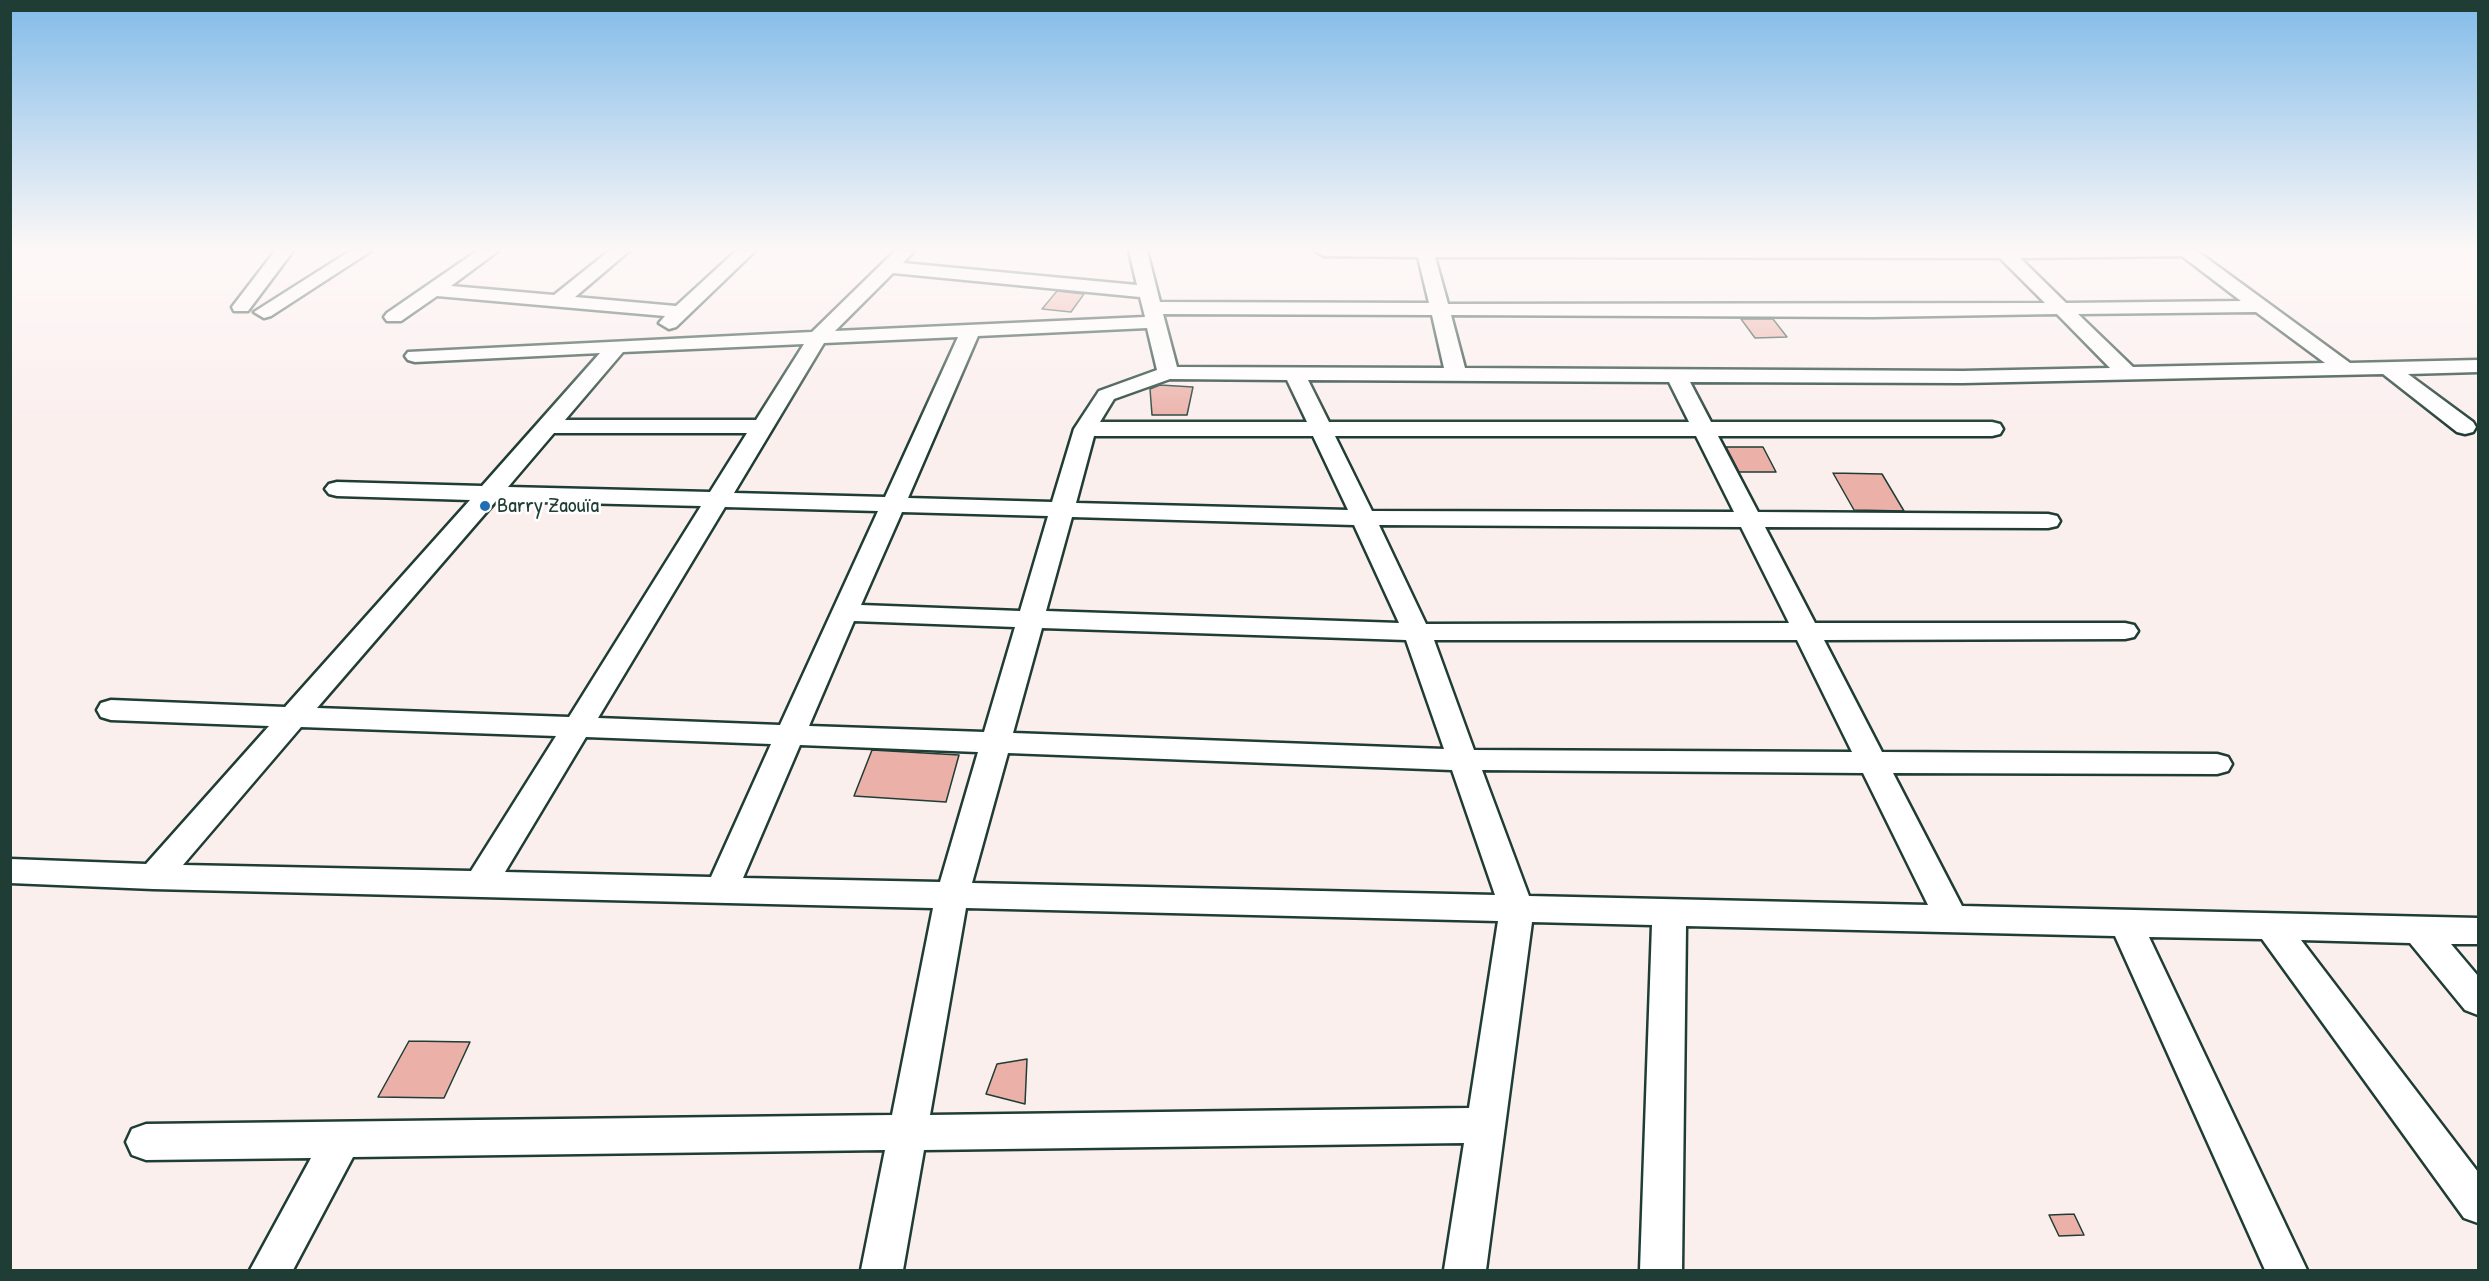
<!DOCTYPE html>
<meta charset="utf-8">
<style>
body{margin:0}
#map{position:relative;width:2489px;height:1281px;overflow:hidden;background:#fbefee;font-family:"Patrick Hand",sans-serif}
canvas{display:block}
.frame{position:absolute;inset:0;border:12px solid #1f3d34;pointer-events:none}
</style>
<div id="map">
<canvas width="2489" height="1281"></canvas>
<div class="frame"></div>
</div>
<script>
const ctx = document.querySelector('canvas').getContext('2d');
ctx.lineJoin = 'round';
function paint(path, color) { ctx.fillStyle = color; ctx.fill(path, 'evenodd'); }
const poly = rows => new Path2D(rows.map(r => 'M' + r).join(''));
function strokePath(path, color, width, dash) { ctx.strokeStyle = color; ctx.lineWidth = width; ctx.lineCap = dash ? 'butt' : 'round'; ctx.setLineDash(dash || []); ctx.stroke(path); }
function write(font, color, halo, rows, align = 'center') {
  ctx.font = font + ' "Patrick Hand",sans-serif'; ctx.lineWidth = 5; ctx.setLineDash([]); ctx.textBaseline = 'middle'; ctx.strokeStyle = halo; ctx.fillStyle = color; for (const [text, x, y, turn = 0] of rows) {
    ctx.save(); ctx.translate(x, y); ctx.rotate((+turn || 0) * Math.PI / 180); ctx.textAlign = isNaN(turn) ? turn : align; if (halo) ctx.strokeText(text, 0, 0); ctx.fillText(text, 0, 0); ctx.restore();
  }
}
const building = poly([
 [1057,291,1084,294,1071,312,1042,309,1057,291],
 [1741,319,1773,319,1787,337,1755,338,1741,319],
 [1160,385,1193,387,1187,415,1152,415,1150,389,1160,385],
 [1726,447,1763,447,1776,472,1739,472,1726,447],
 [1833,473,1882,474,1904,511,1854,510,1833,473],
 [872,750,959,755,946,802,854,796,872,750],
 [409,1041,470,1042,444,1098,378,1097,409,1041],
 [1027,1059,1025,1104,986,1094,997,1064,1027,1059],
 [2074,1214,2084,1235,2059,1236,2049,1215,2074,1214]
]);
paint(building, '#ebb0a8');
strokePath(building, '#1f3d34', 1.5);
const minor = poly([
 [275,251,293,251,248,311,234,311,232,307,275,251],
 [350,251,371,251,271,316,264,318,254,312,350,251],
 [477,251,498,251,451,286,554,295,609,251,629,251,575,297,676,306,736,251,755,251,676,327,669,329,659,323,665,316,437,296,401,321,387,321,384,317,387,313,477,251],
 [895,251,914,251,903,263,1137,285,1129,251,1147,251,1160,302,1429,303,1418,257,1324,256,1315,251,2197,251,2350,363,2478,360,2478,372,2408,374,2473,422,2476,427,2473,432,2465,434,2457,432,2383,374,1963,383,1690,382,1711,422,1992,422,2000,424,2003,429,2000,434,1992,436,1718,436,1758,512,2048,514,2057,516,2060,521,2057,526,2048,528,1765,527,1815,623,2125,623,2134,625,2138,631,2134,637,2125,639,1824,640,1882,752,2217,754,2228,757,2232,764,2228,771,2217,774,1893,773,1962,906,2478,918,2478,944,2451,944,2478,976,2478,1015,2465,1010,2410,943,2301,940,2478,1172,2478,1223,2464,1218,2262,939,2149,937,2307,1270,2265,1270,2115,936,1686,926,1682,1270,1640,1270,1652,925,1532,922,1486,1270,1444,1270,1464,1143,924,1150,903,1270,861,1270,885,1150,353,1157,293,1270,250,1270,311,1158,146,1160,132,1155,126,1142,132,1129,146,1124,892,1115,933,908,153,889,10,883,10,859,146,864,269,726,111,720,101,717,97,710,101,703,111,700,285,707,470,500,337,496,329,494,325,489,329,484,337,482,482,486,600,353,415,362,408,360,405,356,408,352,812,332,895,251],
 [2182,256,2241,301,2066,303,2020,258,2182,256],
 [1435,257,2000,258,2045,303,1448,304,1435,257],
 [893,273,1140,297,1145,317,835,331,893,273],
 [2256,312,2325,363,2133,367,2078,314,2256,312],
 [1163,314,1432,315,1444,368,1177,367,1163,314],
 [2057,314,2110,368,1963,371,1465,368,1451,315,1873,317,2057,314],
 [1147,328,1157,370,1099,391,1074,429,1052,502,908,498,978,336,1147,328],
 [958,337,885,497,734,493,824,343,958,337],
 [804,344,756,420,565,420,623,352,804,344],
 [1170,379,1287,380,1307,422,1100,422,1114,399,1170,379],
 [1308,380,1669,382,1689,422,1329,422,1308,380],
 [554,433,747,433,710,492,508,487,554,433],
 [1094,436,1313,436,1348,510,1076,503,1094,436],
 [1335,436,1696,436,1734,512,1372,511,1335,436],
 [496,501,701,506,569,717,317,708,496,501],
 [725,507,878,511,780,725,598,718,725,507],
 [902,512,1048,516,1020,611,861,605,902,512],
 [1072,517,1354,525,1399,623,1046,611,1072,517],
 [1379,525,1741,527,1789,623,1426,624,1379,525],
 [854,621,1015,627,984,732,809,726,854,621],
 [1042,628,1406,640,1444,749,1013,733,1042,628],
 [1434,640,1797,640,1852,752,1474,750,1434,640],
 [301,727,556,736,471,871,183,865,301,727],
 [586,737,771,744,711,877,505,872,586,737],
 [800,745,978,752,940,882,743,878,800,745],
 [1008,753,1452,770,1495,895,972,883,1008,753],
 [1482,770,1863,773,1928,905,1529,896,1482,770],
 [966,908,1498,921,1469,1108,930,1115,966,908]
]);
strokePath(minor, '#1f3d34', 5);
paint(minor, '#fff');
const sky = ctx.createLinearGradient(0, 0, 0, 430);
sky.addColorStop(0, '#82bbe9');
sky.addColorStop(0.58, '#fdf8f7');
sky.addColorStop(1, '#fdf8f700');
ctx.fillStyle = sky;
ctx.fillRect(0, 0, 2489, 430);
for (const [x, y, r, color] of [
 [485,506,6,"#1f6fb2"]
]) { const dot = new Path2D(); dot.arc(x, y, r, 0, 2 * Math.PI); ctx.fillStyle = color; ctx.fill(dot); strokePath(dot, '#fff', 2); }
write('22px', '#1f3d34', '#fff', [
 ["Barry Zaouïa",497,506]
], 'left');
</script>
